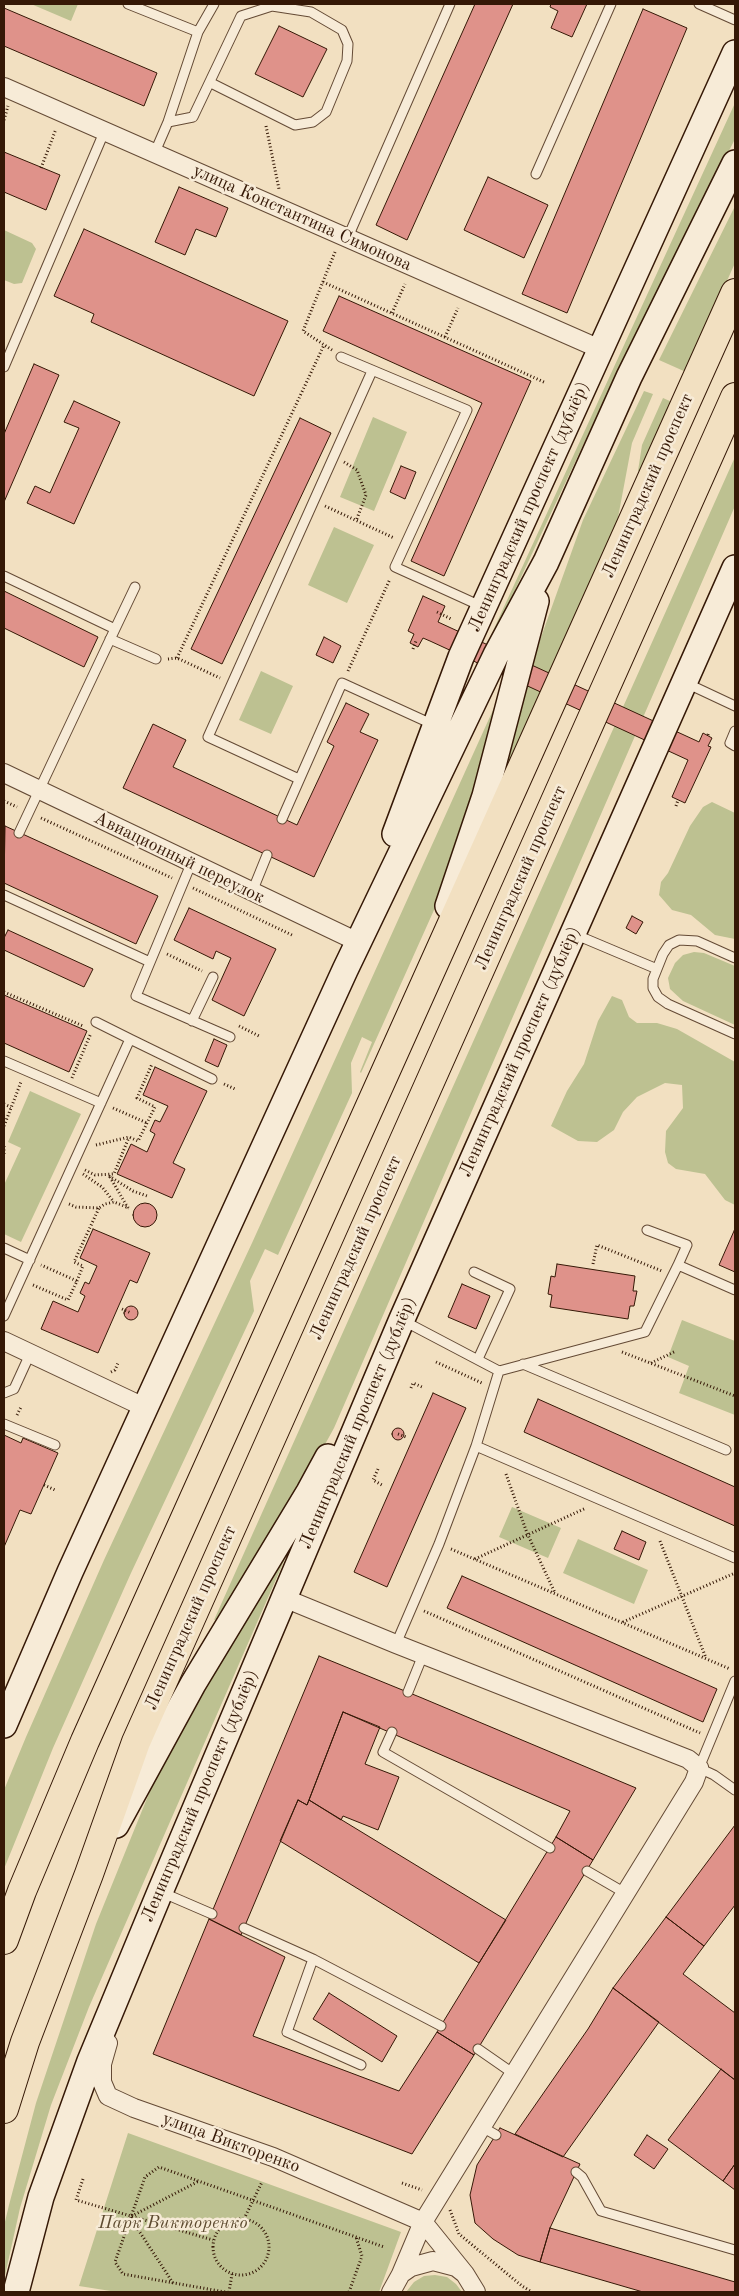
<!DOCTYPE html>
<meta charset="utf-8">
<style>
body{margin:0}
#map{position:relative;width:739px;height:2296px;overflow:hidden;background:#f2e0c1;font-family:"Old Standard TT",serif}
canvas{display:block}
.frame{position:absolute;inset:0;border:5px solid #351806;pointer-events:none}
</style>
<div id="map">
<canvas width="739" height="2296"></canvas>
<div class="frame"></div>
</div>
<script>
const ctx = document.querySelector('canvas').getContext('2d');
ctx.lineJoin = 'round';
function paint(path, color) { ctx.fillStyle = color; ctx.fill(path, 'evenodd'); }
const poly = rows => new Path2D(rows.map(r => 'M' + r).join(''));
function strokePath(path, color, width, dash) { ctx.strokeStyle = color; ctx.lineWidth = width; ctx.lineCap = dash ? 'butt' : 'round'; ctx.setLineDash(dash || []); ctx.stroke(path); }
function write(font, color, halo, rows, align = 'center') {
  ctx.font = font + ' "Old Standard TT",serif'; ctx.lineWidth = 5; ctx.setLineDash([]); ctx.textBaseline = 'middle'; ctx.strokeStyle = halo; ctx.fillStyle = color; for (const [text, x, y, turn = 0] of rows) {
    ctx.save(); ctx.translate(x, y); ctx.rotate((+turn || 0) * Math.PI / 180); ctx.textAlign = isNaN(turn) ? turn : align; if (halo) ctx.strokeText(text, 0, 0); ctx.fillText(text, 0, 0); ctx.restore();
  }
}
paint(poly([
 [31,4,78,4,71,21],
 [735,103,735,139,624,358,483,658,481,657],
 [735,206,735,263,686,372,659,360],
 [4,230,32,243,36,249,22,283,14,284,4,280],
 [644,391,653,394,632,443,617,523,511,766,503,762,540,640,583,520],
 [663,398,672,402,641,472,638,471,642,445],
 [373,417,407,432,374,511,340,497],
 [735,457,735,506,334,1428,301,1488,217,1619,214,1620],
 [334,527,374,545,347,603,308,585],
 [261,671,293,686,271,734,239,720],
 [507,679,471,810,434,910,361,1073,360,1072,372,1042,362,1037,351,1063,352,1093,278,1255,265,1249,250,1281,254,1311,131,1573,53,1748,4,1869,4,1790,26,1737,104,1560,252,1243],
 [712,802,735,813,735,939,715,935,691,915,672,910,659,895,661,882,668,873,690,826,703,807],
 [694,952,704,953,735,966,735,1025,683,1001,670,989,668,978,675,963,683,955],
 [612,996,622,1000,629,1017,637,1023,657,1023,677,1029,735,1062,735,1205,725,1200,705,1174,676,1169,668,1163,665,1152,666,1131,683,1108,682,1085,665,1083,637,1097,623,1112,614,1130,597,1142,578,1141,551,1126,567,1091,584,1064,598,1021],
 [30,1091,81,1114,21,1242,4,1234,4,1185,21,1148,8,1142],
 [682,1320,735,1341,735,1415,679,1393,689,1366,668,1357],
 [512,1507,561,1528,548,1558,499,1537],
 [578,1539,648,1570,634,1604,563,1573],
 [291,1545,89,2007,51,2105,20,2208,4,2280,4,2226,9,2205,36,2103,96,1924,152,1786,198,1689],
 [128,2133,401,2232,379,2292,117,2292,79,2286],
 [435,2275,447,2277,456,2284,462,2292,406,2292,414,2282,424,2276]
]), '#bdc191');
const building = poly([
 [475,4,513,4,407,240,376,225,475,4],
 [551,4,587,4,572,37,551,28,558,11,550,7,551,4],
 [4,8,157,73,144,106,4,46,4,8],
 [643,9,687,28,567,313,522,294,643,9],
 [279,26,327,49,303,97,255,74,279,26],
 [4,152,60,175,46,210,4,192,4,152],
 [488,177,548,205,524,258,464,230,488,177],
 [179,187,228,208,216,237,196,229,185,255,155,242,179,187],
 [84,229,288,321,254,396,91,322,94,314,54,296,84,229],
 [339,296,531,381,444,576,411,561,482,403,323,331,339,296],
 [34,364,59,375,4,502,4,434,34,364],
 [74,401,120,422,74,524,27,503,35,486,50,493,79,428,64,422,74,401],
 [300,418,331,433,222,664,191,649,300,418],
 [401,466,416,472,405,499,390,492,401,466],
 [4,591,98,637,84,667,4,628,4,591],
 [423,596,445,606,438,622,697,741,699,742,703,733,712,738,708,746,711,747,685,803,672,797,688,760,430,641,423,638,418,647,410,643,414,634,408,631,423,596],
 [324,637,341,646,333,663,316,655,324,637],
 [346,703,369,714,360,732,378,740,314,877,123,788,153,724,186,740,173,767,297,825,334,746,327,742,346,703],
 [5,826,158,896,136,944,4,883,5,826],
 [189,908,276,949,244,1016,212,1000,231,958,216,951,213,959,174,940,189,908],
 [632,916,643,922,636,934,626,928,632,916],
 [8,930,93,969,84,987,4,950,4,938,8,930],
 [4,995,87,1031,69,1072,4,1043,4,995],
 [214,1039,227,1045,218,1067,205,1061,214,1039],
 [155,1067,207,1091,173,1163,185,1169,172,1198,117,1174,131,1144,147,1152,155,1134,150,1131,155,1120,160,1122,168,1106,143,1095,155,1067],
 '133 1215a12 12 0 1 1 24 0a12 12 0 1 1-24 0Z',
 [93,1229,150,1253,137,1283,130,1280,98,1353,41,1329,53,1301,78,1312,85,1296,80,1293,85,1282,89,1284,97,1266,80,1258,93,1229],
 [734,1231,735,1232,735,1272,719,1265,734,1231],
 [557,1264,635,1276,633,1291,637,1291,634,1306,630,1306,628,1319,550,1307,552,1295,548,1294,551,1276,555,1277,557,1264],
 [462,1284,490,1296,476,1329,448,1317,462,1284],
 '124 1313a7 7 0 1 1 14 0a7 7 0 1 1-14 0Z',
 [433,1393,466,1408,387,1587,354,1572,433,1393],
 [538,1399,735,1487,735,1526,524,1432,538,1399],
 '392 1434a6 6 0 1 1 12 0a6 6 0 1 1-12 0Z',
 [4,1435,21,1443,23,1438,58,1453,31,1514,20,1510,4,1547,4,1435],
 [622,1531,646,1542,639,1560,614,1549,622,1531],
 [462,1576,717,1689,703,1722,447,1608,462,1576],
 [319,1656,422,1698,636,1788,593,1860,556,1837,570,1811,343,1712,307,1805,298,1800,241,1935,209,1919,319,1656],
 [343,1712,380,1727,365,1764,399,1777,378,1830,343,1816,341,1820,309,1800,343,1712],
 [298,1800,307,1805,309,1800,506,1920,479,1963,280,1841,298,1800],
 [735,1825,735,1905,704,1946,666,1917,735,1825],
 [556,1837,593,1860,474,2055,437,2032,556,1837],
 [666,1917,704,1946,683,1974,735,2013,735,2080,613,1988,666,1917],
 [209,1919,285,1957,253,2036,399,2091,437,2032,474,2055,412,2154,153,2054,209,1919],
 [613,1988,659,2022,563,2157,515,2134,588,2029,613,1988],
 [329,1993,397,2036,382,2062,313,2019,329,1993],
 [721,2069,735,2080,735,2164,723,2181,668,2140,721,2069],
 [500,2128,580,2164,550,2228,540,2262,518,2255,493,2239,475,2223,470,2195,477,2165,500,2128],
 [647,2135,668,2149,654,2169,634,2155,647,2135],
 [735,2164,735,2190,723,2181,735,2164],
 [550,2228,735,2282,735,2292,643,2292,540,2262,550,2228]
]);
paint(building, '#df928a');
strokePath(building, '#351806', 1);
const service = poly([
 [128,4,198,32],
 [699,4,735,20],
 [168,122,193,117,241,16,272,6,311,12,342,30,348,44,347,61,326,112,313,122,295,125,211,83],
 [155,152,168,122,198,32,214,4],
 [536,174,611,4],
 [348,237,450,4],
 [341,357,467,410,395,567,483,607],
 [4,367,105,130],
 [4,576,115,629,19,833],
 [115,629,135,587],
 [110,639,156,659],
 [686,683,735,706],
 [735,731,730,743,735,746],
 [299,779,208,737,372,371],
 [282,819,342,683,434,725],
 [191,864,136,996,230,1037],
 [252,892,267,855],
 [4,895,150,962],
 [574,934,657,969],
 [735,958,697,941,679,940,669,945,663,954,653,979,653,988,658,997,668,1004,735,1034],
 [192,1021,213,977],
 [96,1022,130,1039],
 [4,1061,101,1103],
 [647,1230,687,1245,678,1265],
 [4,1248,30,1260],
 [474,1272,510,1289,478,1359],
 [4,1316,130,1039,212,1079],
 [523,1364,726,1450],
 [499,1371,645,1332,678,1265,735,1290],
 [4,1393,14,1389,30,1354],
 [4,1424,55,1445],
 [476,1446,735,1558],
 [396,1644,439,1544,476,1446,499,1371,402,1320],
 [735,1681,699,1768,714,1775,735,1790],
 [408,1692,423,1655],
 [392,1732,383,1752,550,1848],
 [587,1871,625,1893],
 [161,1892,212,1914],
 [244,1928,313,1959,441,2026],
 [313,1959,287,2032,361,2065],
 [478,2049,514,2074],
 [482,2127,496,2135],
 [576,2172,582,2177,601,2211,735,2250]
]);
const minor = poly([
 [4,87,600,349],
 [4,773,356,941],
 [4,1341,146,1408],
 [284,1598,396,1644,688,1759,699,1768,694,1782,423,2222,401,2274],
 [108,2043,102,2064,102,2082,108,2096,134,2108,273,2157,423,2222,465,2274],
 [391,2292,401,2274,411,2267,433,2261,456,2267,465,2274,476,2292]
]);
const secondary = poly([
 [395,834,461,657,735,53],
 [448,906,485,796,536,601],
 [4,1725,70,1572,345,970,496,655,546,562,629,377,735,163],
 [116,1825,193,1684,309,1492,328,1457],
 [16,2292,41,2197,90,2061,160,1892,402,1319,735,568]
]);
const primary = poly([
 [4,1940,22,1891,85,1741,735,293],
 [4,2109,25,2042,89,1874,136,1742,735,397]
]);
strokePath(service, '#644a35', 11);
strokePath(minor, '#644a35', 20);
strokePath(secondary, '#351806', 28);
strokePath(primary, '#351806', 30);
strokePath(poly([
 [4,120,8,106],
 [266,126,279,189],
 [41,168,56,129],
 [323,282,546,383],
 [392,313,405,284],
 [445,337,458,308],
 [332,350,303,331,335,252],
 [344,462,357,470,366,495,356,521],
 [325,506,394,538],
 [437,612,451,619],
 [413,649,416,641],
 [177,658,324,345],
 [168,659,177,658,220,678],
 [348,671,390,579],
 [708,735,709,732],
 [4,801,17,807],
 [676,806,678,800],
 [41,818,172,878],
 [193,888,294,936],
 [167,954,202,971],
 [4,992,83,1026],
 [239,1026,259,1036],
 [72,1078,91,1033],
 [224,1084,235,1089],
 [4,1104,11,1107],
 [113,1108,147,1123],
 [4,1126,21,1082],
 [96,1145,129,1137,138,1141,155,1107,137,1098,152,1064],
 [4,1146,4,1155],
 [85,1170,95,1175,114,1174,129,1137],
 [83,1174,102,1187,114,1202],
 [109,1176,133,1191,147,1196],
 [110,1177,128,1208],
 [69,1204,76,1207,99,1208,105,1204,114,1202,129,1208],
 [593,1264,597,1245,662,1271],
 [77,1281,83,1266,74,1262,99,1208],
 [33,1285,68,1300,77,1281,41,1265],
 [122,1309,131,1313],
 [622,1352,735,1396],
 [436,1362,482,1383],
 [651,1363,676,1351],
 [111,1372,115,1370,118,1363],
 [411,1388,413,1383,422,1387],
 [17,1415,21,1407],
 [398,1434,406,1437],
 [378,1469,373,1480,382,1485],
 [506,1474,527,1533,555,1593],
 [44,1485,55,1490],
 [660,1541,706,1658],
 [451,1549,730,1669],
 [475,1559,586,1508],
 [424,1611,700,1733],
 [623,1622,735,1573],
 [83,2179,76,2200,213,2240],
 [402,2183,422,2190],
 [450,2210,459,2234,522,2286,532,2292],
 '213 2247a28 28 0 1 1 56 0a28 28 0 1 1-56 0Z',
 [244,2219,262,2182],
 [173,2283,130,2217,199,2181],
 [225,2292,123,2274,115,2262,145,2177,159,2167,384,2247],
 [229,2292,232,2274],
 [349,2292,362,2256,356,2237]
]), '#351806', 3, [1, 2.5]);
strokePath(service, '#f7ebd7', 9);
strokePath(minor, '#f7ebd7', 18);
strokePath(secondary, '#f7ebd7', 25);
strokePath(primary, '#f2e0c1', 28);
write('18px', '#351806', '#f7ebd7', [
 ["улица Константина Симонова",302,218,24],
 ["Ленинградский проспект",648,486,-66],
 ["Ленинградский проспект (дублёр)",529,507,-66],
 ["Авиационный переулок",179,858,26],
 ["Ленинградский проспект",521,878,-66],
 ["Ленинградский проспект (дублёр)",520,1052,-66],
 ["Ленинградский проспект",356,1248,-66],
 ["Ленинградский проспект (дублёр)",358,1423,-67],
 ["Ленинградский проспект",191,1618,-66],
 ["Ленинградский проспект (дублёр)",200,1796,-67],
 ["улица Викторенко",231,2143,20]
]);
write('italic 18px', '#5e4b30', '#f7ebd7', [
 ["Парк Викторенко",173,2223]
]);
</script>
